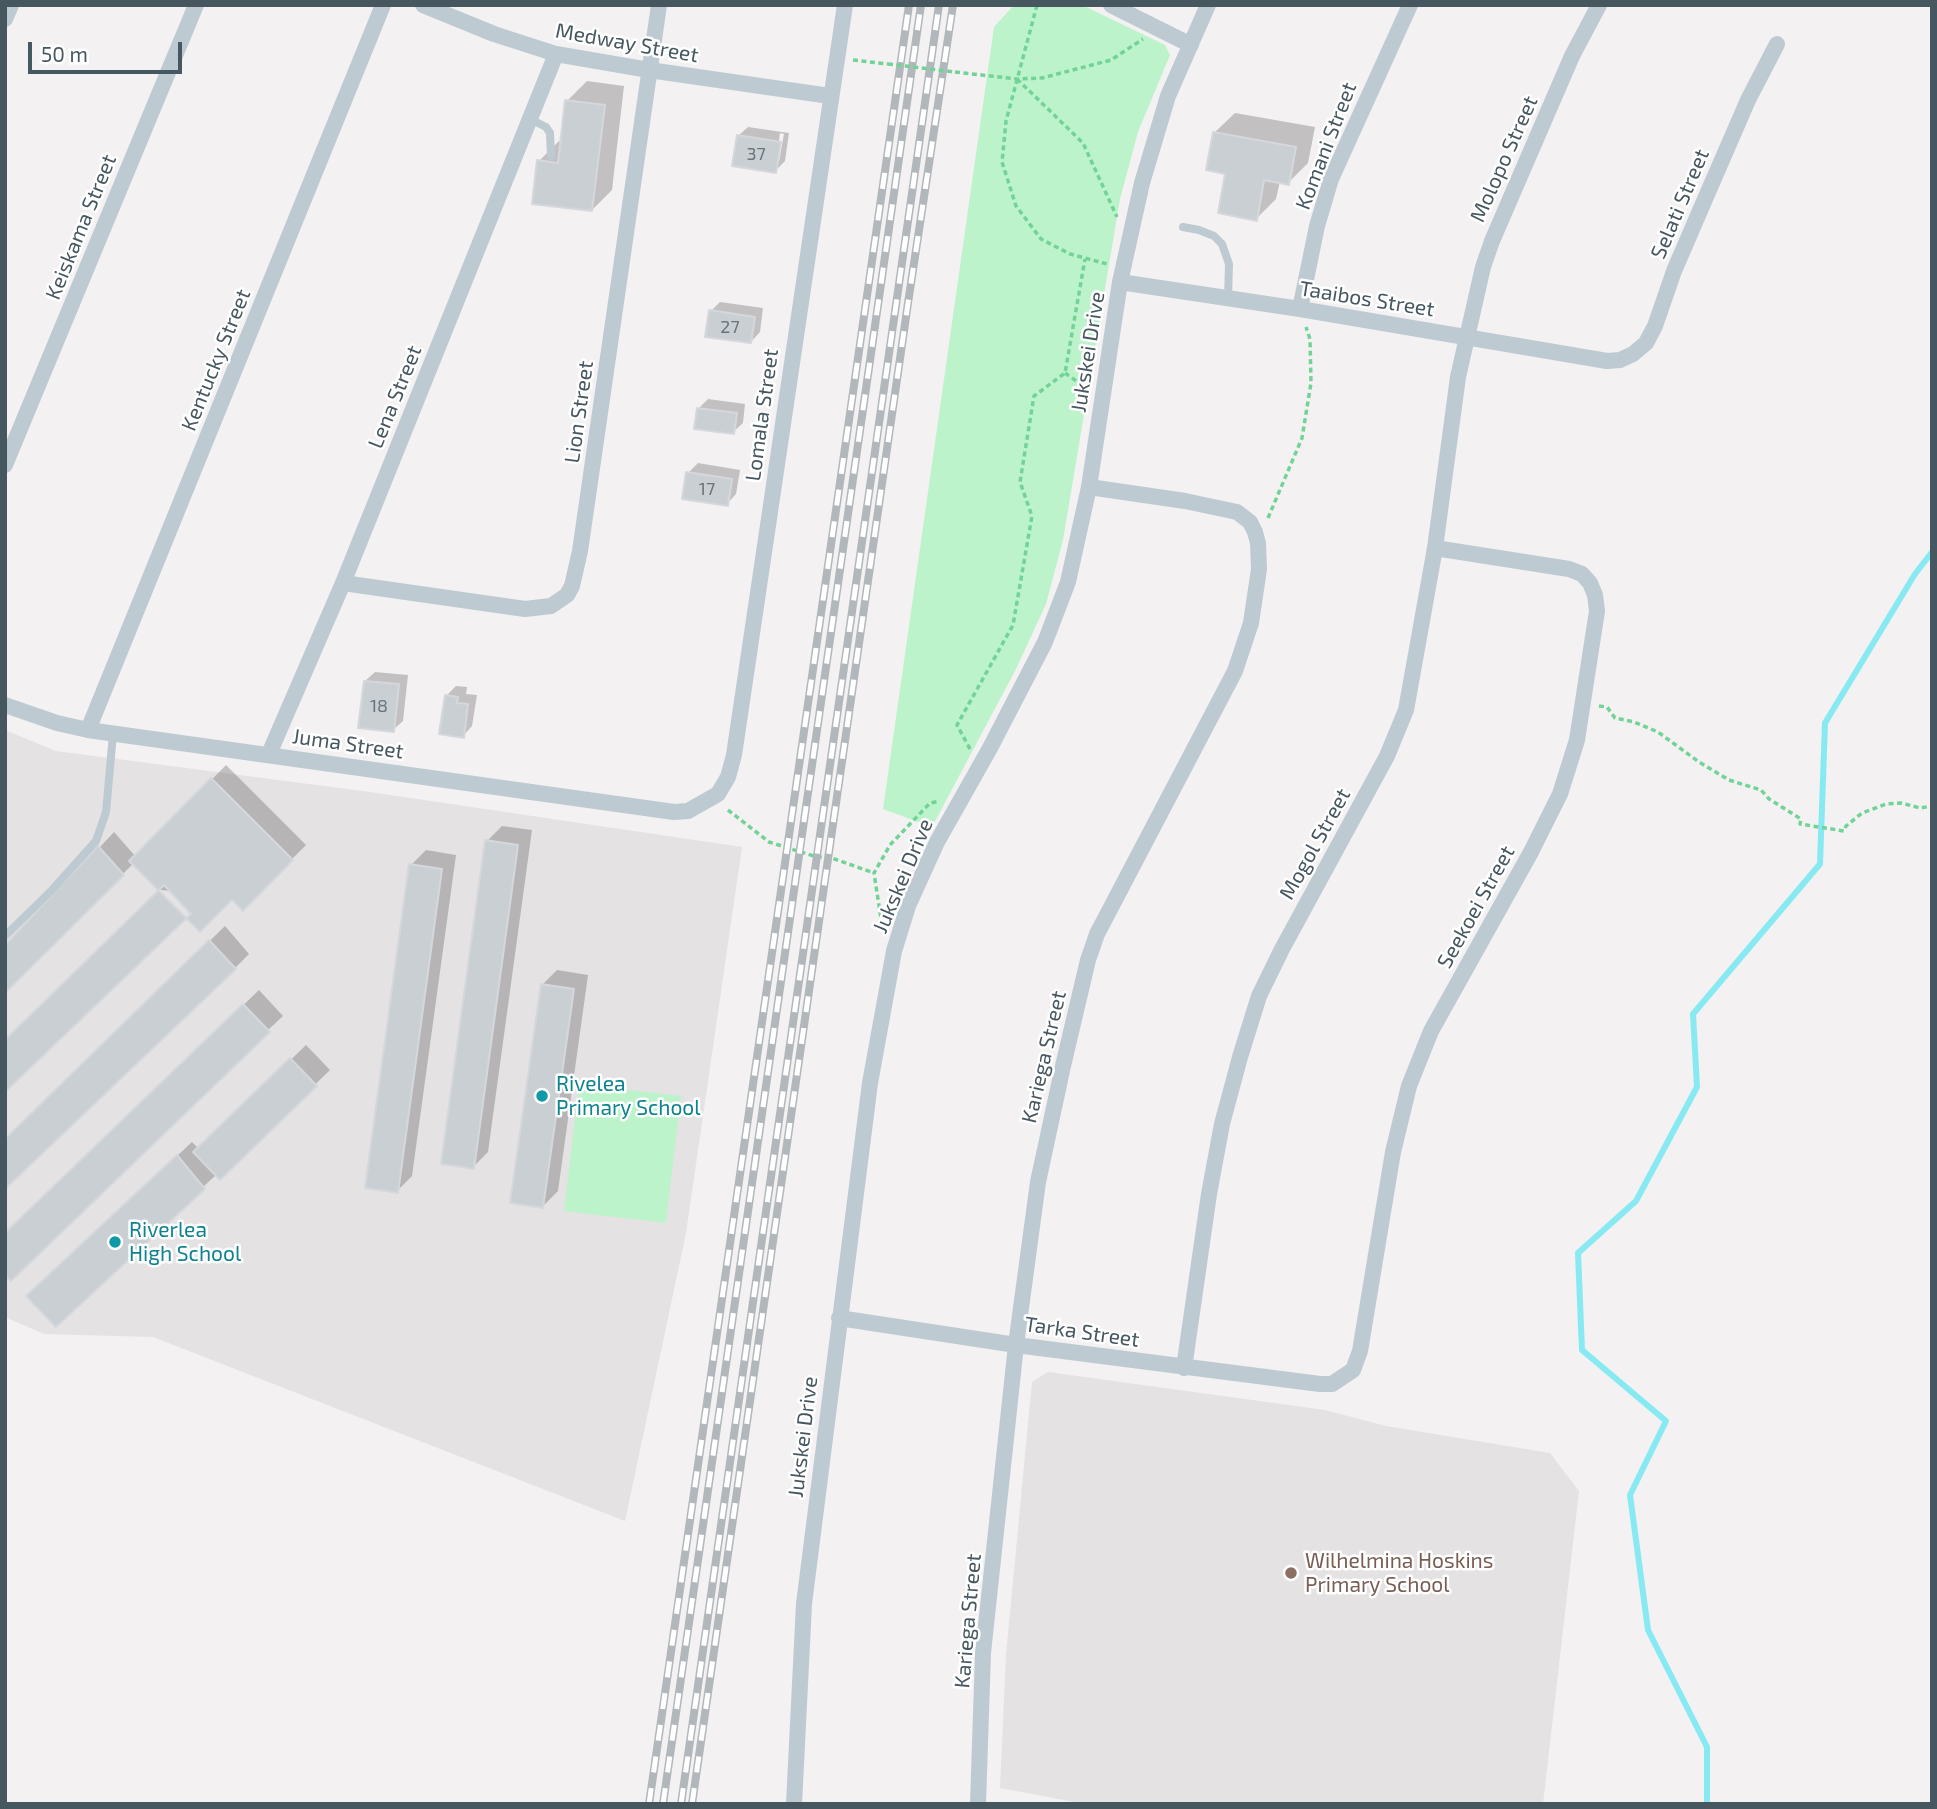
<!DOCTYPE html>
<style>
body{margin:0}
#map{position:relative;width:1937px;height:1809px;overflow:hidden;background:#f3f1f1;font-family:"Exo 2",sans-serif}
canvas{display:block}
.frame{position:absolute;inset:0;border:7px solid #475760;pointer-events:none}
.scale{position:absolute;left:28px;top:42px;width:154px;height:32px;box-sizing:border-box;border:4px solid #475760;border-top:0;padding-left:9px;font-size:21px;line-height:24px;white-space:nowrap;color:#475760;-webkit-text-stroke:5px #fff;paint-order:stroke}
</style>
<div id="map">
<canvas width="1937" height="1809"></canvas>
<div class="frame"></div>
<div class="scale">50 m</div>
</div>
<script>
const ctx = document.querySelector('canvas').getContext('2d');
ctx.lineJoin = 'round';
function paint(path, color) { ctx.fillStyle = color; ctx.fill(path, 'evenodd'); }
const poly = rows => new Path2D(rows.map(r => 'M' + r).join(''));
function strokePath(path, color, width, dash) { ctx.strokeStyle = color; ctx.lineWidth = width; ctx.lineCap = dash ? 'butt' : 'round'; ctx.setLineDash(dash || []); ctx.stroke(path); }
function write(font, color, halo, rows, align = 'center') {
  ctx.font = font + ' "Exo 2",sans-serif'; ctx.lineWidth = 5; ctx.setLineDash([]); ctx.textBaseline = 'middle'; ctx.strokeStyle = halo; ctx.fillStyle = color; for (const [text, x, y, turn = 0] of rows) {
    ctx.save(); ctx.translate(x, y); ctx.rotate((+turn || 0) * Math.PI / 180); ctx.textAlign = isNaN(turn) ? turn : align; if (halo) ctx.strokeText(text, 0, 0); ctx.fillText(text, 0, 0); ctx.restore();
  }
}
paint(poly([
 [5,730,56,751,370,792,742,847,686,1233,625,1521,153,1337,44,1334,5,1317],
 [1048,1372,1325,1410,1386,1426,1550,1453,1579,1491,1543,1804,1085,1804,1000,1788,1006,1655,1032,1382]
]), '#e4e2e3');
paint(poly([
 [1014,5,1082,5,1165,45,1170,55,1138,132,1120,199,1063,540,1046,604,1016,669,932,827,883,809,994,27],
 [579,1084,681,1096,666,1223,564,1211]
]), '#bdf3cb');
paint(poly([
 [587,81,624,86,612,190,592,210,539,161,559,141,562,142,567,101],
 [1235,113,1315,127,1308,163,1288,183,1280,181,1276,199,1256,219,1227,173,1215,132],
 [748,127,789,133,785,161,775,171,738,136],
 [780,133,784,134,779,162,776,162],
 [720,302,763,308,760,332,751,342,711,311],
 [708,399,745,404,743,423,733,432,698,409],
 [698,463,740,470,736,494,727,504,688,473],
 [375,672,408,675,403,721,393,730,365,681],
 [456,686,467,687,466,694,477,695,472,726,463,736,447,695],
 [226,765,306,845,243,908,232,897,161,890,134,863,5,990,5,948,100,847,114,832,136,857],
 [502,826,532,830,488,1152,473,1167,487,841],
 [426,850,456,855,412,1176,397,1191,411,865],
 [225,926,249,954,235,968,5,1141],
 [557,970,588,975,558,1191,543,1206,542,985],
 [259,990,283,1016,268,1030,5,1235],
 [306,1045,330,1070,220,1177,217,1174,56,1324,43,1281,192,1142,199,1149]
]), '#0003');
strokePath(poly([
 [1707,1804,1707,1747,1648,1630,1630,1495,1666,1421,1582,1350,1578,1253,1636,1201,1697,1087,1693,1014,1820,864,1825,723,1915,574,1932,552]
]), '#87eaf2', 6);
const building = poly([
 [565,100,605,105,592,211,532,204,537,160,558,163,565,100],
 [1213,132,1296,147,1289,185,1264,180,1257,221,1218,213,1225,174,1206,170,1213,132],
 [737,135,781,142,776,173,732,166,737,135],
 [709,310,755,317,751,343,705,337,709,310],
 [697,408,737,413,734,434,694,429,697,408],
 [686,472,732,479,728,506,682,499,686,472],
 [364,681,399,684,394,732,358,728,364,681],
 [445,695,458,697,457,703,468,704,464,738,439,734,445,695],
 [211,778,293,860,243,911,232,900,200,932,129,861,211,778],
 [485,840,518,845,474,1169,441,1164,485,840],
 [98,846,124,875,5,993,5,945,98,846],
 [409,864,442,869,398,1193,365,1188,409,864],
 [164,885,191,914,5,1092,5,1040,164,885],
 [209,940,236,969,5,1189,5,1139,209,940],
 [541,984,574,989,543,1208,510,1203,541,984],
 [243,1004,270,1032,11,1281,5,1275,5,1233,243,1004],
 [290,1058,317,1086,220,1180,193,1152,290,1058],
 [177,1155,205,1189,56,1327,26,1296,177,1155]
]);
paint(building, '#cacfd3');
strokePath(building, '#d4d8dd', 2);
strokePath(poly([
 [1037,5,1006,121,1002,162,1016,206,1041,239,1070,254,1107,264],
 [853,60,888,64],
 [955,72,1017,79,1042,78,1111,60,1143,39],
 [1017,79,1083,143,1117,217],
 [1065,373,1086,388],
 [1268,518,1302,438,1311,383,1310,339,1306,327],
 [1599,706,1607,707,1615,718,1634,722,1658,732,1699,762,1729,780,1761,790,1769,799,1801,819,1800,824,1844,831,1846,826,1862,813,1886,804,1901,803,1920,808,1932,806],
 [970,749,957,725,1013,625,1032,516,1020,482,1034,396,1065,373,1085,259],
 [728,810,769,842,817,857,829,857,874,873],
 [882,925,874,873,890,845,930,803,940,801]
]), '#72d397', 3.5, [5, 3.5]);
strokePath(poly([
 [530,119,546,127,550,133,551,156],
 [1183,227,1199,230,1214,236,1222,244,1229,264,1228,298],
 [5,936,52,890,96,841,106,812,113,734]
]), '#becad1', 8);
strokePath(poly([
 [423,5,494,34,556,54,649,70,830,96],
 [1111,5,1191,45],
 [5,19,11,5],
 [1120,282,1300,309,1607,361,1620,360,1633,354,1646,343,1655,326,1674,271,1699,213,1748,100,1777,44],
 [1300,309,1317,226,1331,179,1410,5],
 [5,465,196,5],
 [343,583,525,609,551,606,567,595,572,586,580,551,659,5],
 [5,705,57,723,88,730,674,812,688,811,718,794,728,777,734,755,845,5],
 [88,730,383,5],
 [269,754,343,583,556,54],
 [839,1318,1016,1345,1320,1384,1332,1384,1353,1370,1360,1351,1393,1152,1409,1086,1431,1031,1531,852,1560,794,1577,740,1597,611,1595,595,1590,583,1582,574,1569,569,1435,548],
 [1184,1368,1209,1194,1222,1124,1240,1057,1259,996,1282,949,1387,756,1406,710,1435,548,1458,377,1483,267,1492,241,1572,56,1599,5],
 [794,1804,804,1604,870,1083,894,951,908,906,937,842,990,748,1045,642,1068,582,1089,487,1120,282,1142,183,1168,96,1208,5],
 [978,1804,983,1653,1016,1345,1038,1182,1063,1066,1088,960,1097,934,1235,671,1251,623,1259,569,1258,543,1255,532,1250,522,1237,512,1185,501,1089,487]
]), '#becad1', 16);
const rail = poly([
 [649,1804,909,5],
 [663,1804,921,5],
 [681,1804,939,5],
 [692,1804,908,303,953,5]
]);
strokePath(rail, '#b2b7bb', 8);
strokePath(rail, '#fff', 5, [16]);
strokePath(poly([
 [888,64,955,72]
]), '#72d397', 3.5, [5, 3.5]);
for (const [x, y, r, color] of [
 [542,1096,7,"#0f9aa8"],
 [115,1242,7,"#0f9aa8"],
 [1291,1573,7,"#8d6e63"]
]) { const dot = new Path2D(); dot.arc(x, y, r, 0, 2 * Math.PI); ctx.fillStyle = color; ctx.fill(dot); strokePath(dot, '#fff', 2.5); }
write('18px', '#68757d', null, [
 ["37",756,154],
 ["27",730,327],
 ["17",707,489],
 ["18",379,706]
]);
write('21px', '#475760', '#fff', [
 ["Medway Street",627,43,10],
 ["Komani Street",1326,146,-69],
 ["Molopo Street",1504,159,-66],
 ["Selati Street",1680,204,-67],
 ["Keiskama Street",81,227,-68],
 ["Taaibos Street",1367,299,9],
 ["Jukskei Drive",1088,352,-81],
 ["Kentucky Street",216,360,-68],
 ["Lena Street",395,397,-68],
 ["Lion Street",579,412,-82],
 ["Lomala Street",762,415,-82],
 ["Juma Street",348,744,8],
 ["Mogol Street",1315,844,-61],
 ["Jukskei Drive",903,876,-67],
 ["Seekoei Street",1476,907,-61],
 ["Kariega Street",1044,1057,-77],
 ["Tarka Street",1082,1332,8],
 ["Jukskei Drive",803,1437,-83],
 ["Kariega Street",968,1621,-85]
]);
write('21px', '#0d838f', '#fff', [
 ["Rivelea",556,1084],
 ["Primary School",556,1108],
 ["Riverlea",129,1230],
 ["High School",129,1254]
], 'left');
write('21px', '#785e54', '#fff', [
 ["Wilhelmina Hoskins",1305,1561],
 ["Primary School",1305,1585]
], 'left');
</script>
